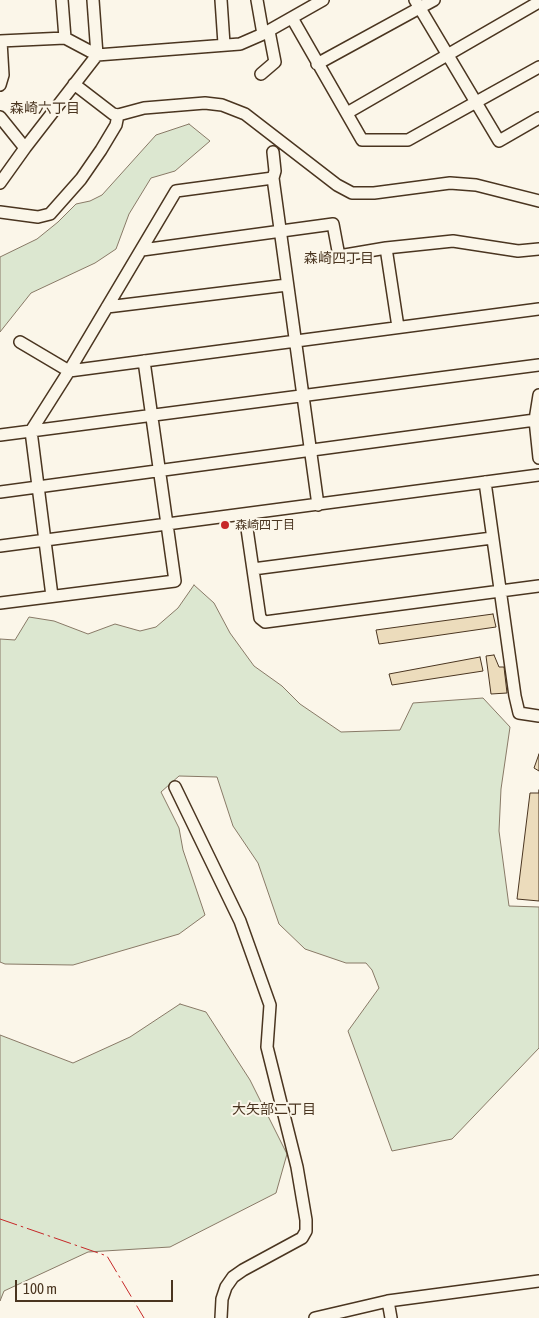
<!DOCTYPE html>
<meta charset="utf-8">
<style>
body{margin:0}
#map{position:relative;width:539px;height:1318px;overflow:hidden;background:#fbf6e9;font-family:"Asap Condensed",sans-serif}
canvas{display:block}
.scale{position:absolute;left:15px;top:1280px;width:158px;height:22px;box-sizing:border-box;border:2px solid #4a3520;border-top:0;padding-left:6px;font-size:15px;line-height:18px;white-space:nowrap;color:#4a3520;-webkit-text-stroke:4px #fbf6e9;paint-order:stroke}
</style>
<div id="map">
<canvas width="539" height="1318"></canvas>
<div class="scale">100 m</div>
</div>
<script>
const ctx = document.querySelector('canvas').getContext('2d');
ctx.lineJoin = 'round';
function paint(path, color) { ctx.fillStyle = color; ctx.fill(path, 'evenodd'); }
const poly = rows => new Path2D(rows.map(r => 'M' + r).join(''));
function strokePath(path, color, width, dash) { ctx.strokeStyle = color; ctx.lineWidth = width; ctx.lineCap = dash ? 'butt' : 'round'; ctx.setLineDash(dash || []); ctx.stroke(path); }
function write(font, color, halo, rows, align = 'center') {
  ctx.font = font + ' "Asap Condensed","Noto Sans JP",sans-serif'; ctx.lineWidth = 4; ctx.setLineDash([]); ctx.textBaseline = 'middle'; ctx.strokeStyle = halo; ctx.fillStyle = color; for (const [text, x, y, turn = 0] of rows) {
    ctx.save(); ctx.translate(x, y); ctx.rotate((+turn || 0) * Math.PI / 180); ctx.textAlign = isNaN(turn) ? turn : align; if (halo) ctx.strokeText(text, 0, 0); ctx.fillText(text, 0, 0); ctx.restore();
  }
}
const green = poly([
 [189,124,210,141,175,171,151,178,129,214,116,249,95,263,31,293,0,332,0,257,37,239,58,222,76,204,90,201,102,195,156,135,189,124],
 [194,585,214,603,230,633,254,666,282,686,300,704,341,732,400,730,413,703,483,698,510,727,501,789,499,831,509,906,539,907,539,1048,452,1139,392,1151,348,1031,379,988,372,970,366,963,346,963,305,949,279,924,258,863,233,826,217,777,179,776,161,792,179,828,183,850,205,915,179,934,73,965,5,964,0,962,0,639,15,640,29,617,54,621,88,634,115,624,140,631,156,627,178,608,194,585],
 [180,1004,206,1012,250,1080,287,1154,276,1193,170,1247,88,1252,4,1291,0,1301,0,1035,73,1063,130,1037,180,1004]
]);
paint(green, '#dce7d0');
strokePath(green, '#887966', 1);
const building = poly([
 [493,614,496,627,379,644,376,630,493,614],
 [494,655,499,667,504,667,507,693,491,694,486,656,494,655],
 [480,657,483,671,392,685,389,674,480,657],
 [539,754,539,771,534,768,539,754],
 [539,790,539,901,517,899,530,793,539,793,539,790]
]);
paint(building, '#ecdcbc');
strokePath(building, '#4a3520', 1);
const minor = poly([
 [62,0,65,38],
 [221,0,224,44],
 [257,0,263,34],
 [415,0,499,141,539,118],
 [292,18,362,140,408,140,539,67],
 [0,41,65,38,97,55,240,44,263,34,323,0],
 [317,64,434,0],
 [261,74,275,62,269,31],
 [74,84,113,114,118,115,144,108,205,103,222,105,245,114,337,185,352,193,374,193,450,183,476,185,539,201],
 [0,85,3,75,1,41],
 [347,113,539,2],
 [0,117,25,148],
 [273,178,275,171,273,152],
 [0,183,25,148,97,55,93,0],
 [0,212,38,217,50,214,81,179,101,150,116,125,118,115],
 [386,248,398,327],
 [142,250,333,224,339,256,386,248,453,241,518,251,539,249],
 [107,307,287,285],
 [20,342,69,371,539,309],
 [539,395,535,420,539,458],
 [0,435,539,365],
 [485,482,515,696,519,713,539,716],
 [0,492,535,420],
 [245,515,260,618,265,622,539,586],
 [0,546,539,475],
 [253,569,492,538],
 [52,596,31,431,69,371,176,191,273,178,318,505],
 [0,603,175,581,144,361],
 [175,787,240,921,270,1005,267,1047,297,1167,306,1220,306,1231,302,1238,243,1270,233,1277,226,1287,222,1299,221,1318],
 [388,1301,391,1318],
 [315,1318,388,1301,539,1281]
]);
strokePath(minor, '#4a3520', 14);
strokePath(minor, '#fbf6e9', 11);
strokePath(poly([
 [0,1219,107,1256,144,1318]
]), '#c62828', 1, [18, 4, 2.5, 4]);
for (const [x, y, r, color] of [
 [225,525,5,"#c62828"]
]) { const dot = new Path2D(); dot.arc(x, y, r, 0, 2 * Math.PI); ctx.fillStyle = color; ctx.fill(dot); strokePath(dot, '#fbf6e9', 2); }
write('12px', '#4a3520', '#fbf6e9', [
 ["森崎四丁目",235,525]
], 'left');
write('14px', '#4a3520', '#fbf6e9', [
 ["森崎六丁目",45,109],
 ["森崎四丁目",339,259],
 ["大矢部二丁目",274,1110]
]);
</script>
